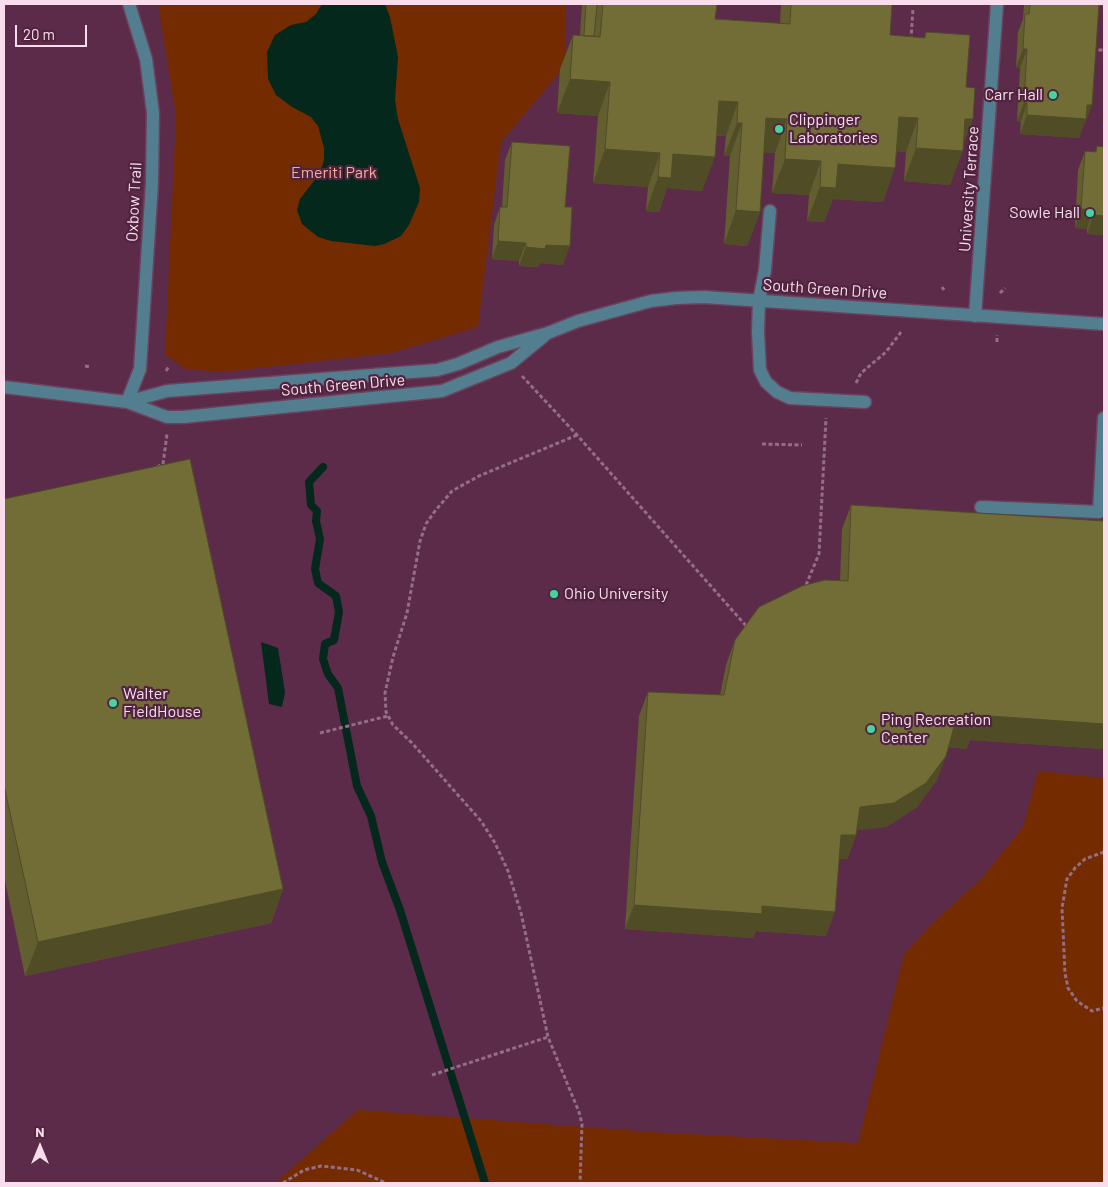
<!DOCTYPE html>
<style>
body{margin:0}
#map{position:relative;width:1108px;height:1187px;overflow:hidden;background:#50243f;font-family:Barlow,sans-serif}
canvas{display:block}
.frame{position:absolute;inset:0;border:5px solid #fadded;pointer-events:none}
.north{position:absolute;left:15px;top:1122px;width:50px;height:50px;-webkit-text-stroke:4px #50243f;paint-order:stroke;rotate:0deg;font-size:14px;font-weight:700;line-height:20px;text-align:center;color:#fadded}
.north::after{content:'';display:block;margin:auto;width:18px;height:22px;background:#fadded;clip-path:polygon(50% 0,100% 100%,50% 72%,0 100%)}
.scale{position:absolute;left:15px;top:25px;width:72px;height:22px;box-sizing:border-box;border:2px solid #fadded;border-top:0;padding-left:6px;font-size:15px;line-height:18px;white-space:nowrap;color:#fadded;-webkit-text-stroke:4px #50243f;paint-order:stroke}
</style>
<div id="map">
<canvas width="1108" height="1187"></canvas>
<div class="frame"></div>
<div class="north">N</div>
<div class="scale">20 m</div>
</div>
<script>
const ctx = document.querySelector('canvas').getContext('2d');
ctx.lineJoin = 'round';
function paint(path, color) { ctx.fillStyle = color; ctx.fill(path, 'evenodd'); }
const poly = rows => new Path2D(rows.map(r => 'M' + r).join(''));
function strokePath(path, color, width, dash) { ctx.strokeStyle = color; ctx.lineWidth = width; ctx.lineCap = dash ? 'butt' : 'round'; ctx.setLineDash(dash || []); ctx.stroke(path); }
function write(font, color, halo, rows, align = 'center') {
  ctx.font = font + ' Barlow,sans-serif'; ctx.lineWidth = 4.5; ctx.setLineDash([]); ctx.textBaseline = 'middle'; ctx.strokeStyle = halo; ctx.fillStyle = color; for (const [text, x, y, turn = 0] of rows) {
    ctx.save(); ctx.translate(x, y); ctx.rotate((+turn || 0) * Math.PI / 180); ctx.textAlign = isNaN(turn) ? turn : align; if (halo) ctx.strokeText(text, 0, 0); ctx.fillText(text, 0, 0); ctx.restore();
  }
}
paint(poly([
 [4,4,1104,4,1104,1183,4,1183]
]), '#5d2b4a');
paint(poly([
 [158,4,566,4,566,65,501,142,478,327,391,353,223,372,185,369,165,354,176,116],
 [1038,771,1104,778,1104,1183,275,1183,358,1110,651,1132,858,1143,904,954,935,921,981,879,1023,827]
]), '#742b00');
paint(poly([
 [322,4,385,4,390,17,398,57,395,100,398,119,420,188,419,202,409,225,401,236,384,244,375,246,331,241,318,237,302,224,297,210,300,199,320,173,324,160,324,148,318,126,311,117,292,107,276,95,268,79,267,52,275,35,291,25,306,22,316,14],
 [261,642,278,648,285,692,282,707,269,704]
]), '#04281b');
strokePath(poly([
 [323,467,309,482,311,505,317,511,316,521,320,539,315,569,318,583,336,596,339,612,334,640,325,644,323,659,328,674,338,688,357,786,371,816,382,862,400,910,485,1183]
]), '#04281b', 8);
const minor = poly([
 [770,211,765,270,759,301,758,332,760,370,766,382,777,392,790,398,865,402],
 [975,316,997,4],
 [4,387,127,402,167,417,183,417,442,391,511,363,544,336],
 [127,402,167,391,437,370,458,364,498,347,548,333,578,321,651,301,676,298,704,297,1104,324],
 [127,402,140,369,152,183,153,113,146,59,129,4],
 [981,507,1099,512,1104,418]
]);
strokePath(minor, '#6b425b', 15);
strokePath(poly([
 [911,40,913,8],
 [1092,50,1104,50],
 [942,287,944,290],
 [1000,293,1005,288],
 [997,342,997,335],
 [85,366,91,367],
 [166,371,169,366],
 [522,376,577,435,748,628],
 [856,383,861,373,886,352,901,332],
 [577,435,479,476,452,491,435,511,426,524,420,541,407,613,393,657,385,693,386,712,393,725,412,743,481,821,495,843,508,871,521,913,548,1037,579,1112,582,1124,580,1183],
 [762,444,802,445],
 [157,467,163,464,167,434],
 [806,585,819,554,826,418],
 [320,733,388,716],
 [1104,852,1085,859,1075,868,1067,879,1062,908,1065,973,1068,988,1077,1001,1092,1011,1104,1008],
 [432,1075,548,1037],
 [283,1183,304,1170,321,1166,357,1170,386,1183]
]), '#946e85', 3, [4, 2.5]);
strokePath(minor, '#527e8f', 12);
paint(poly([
 [582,4,717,4,715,19,780,24,781,4,892,4,890,35,924,38,926,32,966,87,963,146,950,185,904,181,906,152,897,151,883,202,833,199,824,222,807,221,809,195,772,193,775,153,764,152,760,212,747,246,724,244,730,156,724,156,726,136,716,136,702,191,667,188,659,212,646,211,648,187,593,183,598,116,557,113,560,69,573,35,580,35],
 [1024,4,1104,4,1104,6,1099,6,1085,124,1084,124,1079,138,1020,134,1021,122,1017,121,1020,68,1016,67,1018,32,1023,19],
 [512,142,565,207,563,265,540,263,538,267,519,266,519,261,492,259,494,225,500,207,502,207,505,160],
 [1097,146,1104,235,1087,234,1087,229,1075,228,1078,170,1085,151,1095,152],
 [4,499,283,889,271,923,25,976,4,876],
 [851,505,1104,521,1104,749,970,740,966,749,948,747,937,780,917,807,886,827,857,830,856,835,847,859,839,859,826,936,756,931,753,938,625,929,639,716,648,692,720,695,726,665,735,640,840,581,842,529]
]), '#625e2f');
paint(poly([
 [1094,4,1104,4,1104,6,1093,5],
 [1023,49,1027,49,1020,68,1016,67],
 [570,79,610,82,598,116,557,113],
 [719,101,738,102,726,136,707,135],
 [1024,103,1027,103,1021,122,1017,121],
 [1087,105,1092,105,1085,124,1084,124,1079,138,1020,134,1027,115],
 [899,117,918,118,906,152,887,150],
 [766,118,787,119,775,153,754,152],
 [965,119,973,119,961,151,963,151,950,185,904,181,916,148],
 [737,123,742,123,730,156,724,156],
 [605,149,660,153,648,187,593,183],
 [673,154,715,157,702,191,667,188,659,212,646,211,658,177],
 [785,159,821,161,809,195,772,193],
 [838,164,895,168,883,202,833,199,824,222,807,221,820,187],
 [1081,209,1093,210,1087,229,1075,228],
 [736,210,760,212,747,246,724,244],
 [1093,215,1104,216,1104,235,1087,234],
 [498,241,526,243,519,261,492,259],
 [546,245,570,246,563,265,540,263,538,267,519,266,526,247],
 [976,715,1104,724,1104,749,970,740,966,749,947,747,955,723],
 [946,756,937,780,917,807,886,827,852,831,860,807],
 [841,835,856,835,847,859,832,859],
 [283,889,271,923,25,976,38,942],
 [634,905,762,906,835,912,826,936,756,931,753,938,625,929]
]), '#504c26');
const building = poly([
 [586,4,597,4,594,36,584,36,586,4],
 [603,4,717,4,715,19,790,24,791,4,892,4,890,35,925,38,926,32,970,35,966,87,975,88,973,119,965,119,963,151,916,148,918,118,899,117,895,168,838,164,836,188,820,187,821,161,785,159,787,119,766,118,760,212,736,210,742,123,737,123,738,102,719,101,715,157,673,154,671,178,658,177,660,153,605,149,610,82,570,79,573,35,600,37,603,4],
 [1030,4,1099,4,1092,105,1087,105,1086,119,1027,115,1027,103,1024,103,1027,49,1023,49,1025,14,1029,14,1030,4],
 [512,142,570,146,565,207,572,207,570,246,546,245,545,249,526,247,526,243,498,241,500,207,507,207,512,142],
 [1097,146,1104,147,1104,216,1093,215,1093,210,1081,209,1085,151,1096,152,1097,146],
 [190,459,283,889,38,942,4,785,4,499,190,459],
 [851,505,1104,521,1104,724,976,715,975,725,955,723,946,756,926,783,894,803,860,807,856,835,841,835,835,912,762,906,762,914,634,905,648,692,724,695,735,640,759,607,802,586,825,580,848,581,851,505]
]);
paint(building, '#726d37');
strokePath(building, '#504c26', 1);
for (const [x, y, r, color] of [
 [1053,95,5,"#45d49e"],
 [779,129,5,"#45d49e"],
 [1090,213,5,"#45d49e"],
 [554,594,5,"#45d49e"],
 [113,703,5,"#45d49e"],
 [871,729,5,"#45d49e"]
]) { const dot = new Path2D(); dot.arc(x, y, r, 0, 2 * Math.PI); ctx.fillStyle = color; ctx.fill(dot); strokePath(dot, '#50243f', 2); }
write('16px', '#fadded', '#50243f', [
 ["Carr Hall",1043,95,"right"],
 ["Clippinger",789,120],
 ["Laboratories",789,138],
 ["Sowle Hall",1080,213,"right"],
 ["Ohio University",564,594],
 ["Walter",123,694],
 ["FieldHouse",123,712],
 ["Ping Recreation",881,720],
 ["Center",881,738]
], 'left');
write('16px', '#f4af92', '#50243f', [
 ["Emeriti Park",334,173]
]);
write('16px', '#fadded', '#50243f', [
 ["University Terrace",969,189,-86],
 ["Oxbow Trail",134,202,-87],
 ["South Green Drive",825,289,4],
 ["South Green Drive",343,385,-5]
]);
</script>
